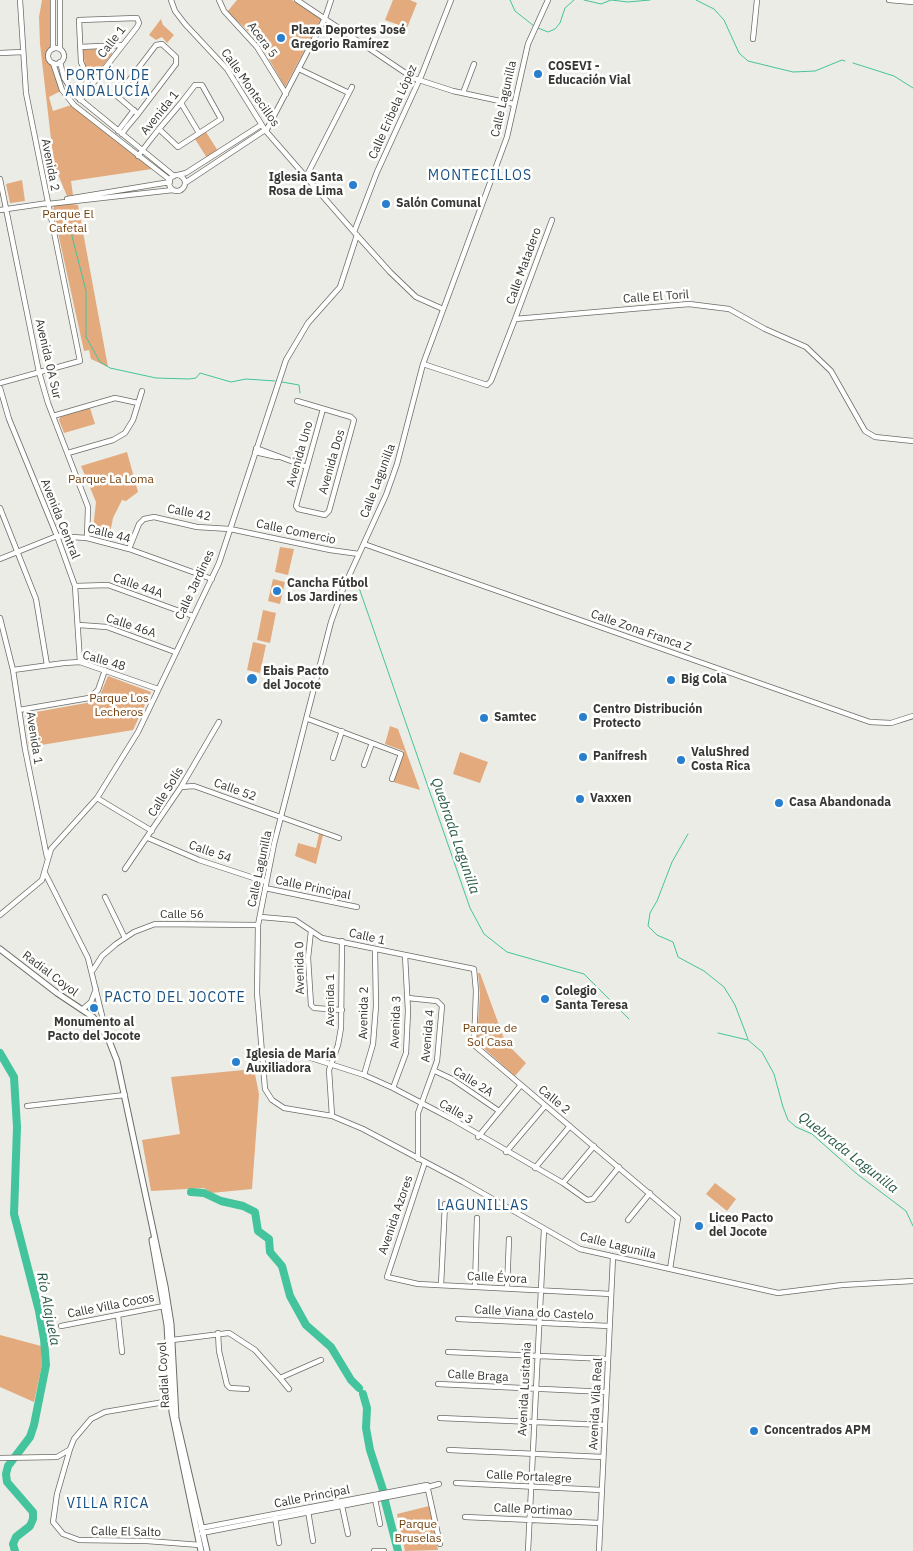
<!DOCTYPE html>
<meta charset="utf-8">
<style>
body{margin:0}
canvas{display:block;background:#ebece5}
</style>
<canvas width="913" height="1551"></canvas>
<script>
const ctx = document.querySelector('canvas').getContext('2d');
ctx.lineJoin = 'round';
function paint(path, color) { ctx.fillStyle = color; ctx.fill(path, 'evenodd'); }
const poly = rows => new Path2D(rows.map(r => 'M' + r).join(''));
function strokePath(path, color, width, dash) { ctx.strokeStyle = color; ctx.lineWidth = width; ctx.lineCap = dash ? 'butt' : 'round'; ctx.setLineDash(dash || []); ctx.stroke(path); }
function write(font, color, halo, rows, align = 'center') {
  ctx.font = font + ' "IBM Plex Sans",sans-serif'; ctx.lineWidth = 5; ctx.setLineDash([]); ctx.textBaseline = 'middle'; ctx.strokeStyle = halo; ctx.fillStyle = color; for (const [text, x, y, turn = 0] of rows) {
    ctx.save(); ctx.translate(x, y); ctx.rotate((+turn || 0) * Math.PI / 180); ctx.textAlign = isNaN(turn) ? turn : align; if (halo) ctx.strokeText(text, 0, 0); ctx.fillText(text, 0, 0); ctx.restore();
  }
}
paint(poly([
 [42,0,52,0,51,47,48,50,47,58,52,64,61,91,49,97,53,111,71,105,152,169,71,181,73,195,67,196,54,165,40,44,39,17],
 [237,0,292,0,321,19,285,87,263,49,245,28,227,12],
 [393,0,410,0,417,3,407,28,385,20],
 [161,19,163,25,174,35,167,43,162,37,156,40,149,35],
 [108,48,112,50,112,54,98,72,93,72,85,66,83,50],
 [206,132,218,151,207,158,195,139],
 [22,180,25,201,10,203,6,184],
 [67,203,78,205,108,367,91,359,89,350,84,351,53,210,54,206],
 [90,408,95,424,64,433,59,420,60,417],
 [127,452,138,492,126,501,122,500,113,518,110,533,93,529,96,502,81,466],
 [280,547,294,549,288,575,275,572],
 [273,579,285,582,280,604,268,601],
 [263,610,276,613,270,643,257,640],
 [253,642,266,645,260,673,247,670],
 [108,676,151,692,133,730,29,747,25,714,92,702,100,695],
 [390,726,398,729,420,790,393,782,404,751,385,744],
 [460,752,488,762,480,783,453,774],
 [319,834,323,835,316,864,295,856,298,843,316,848],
 [478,973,480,973,503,1036,510,1047,526,1063,515,1076,480,1045,477,1040,480,994],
 [254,1069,259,1094,252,1189,211,1193,204,1188,151,1191,142,1140,180,1134,171,1077],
 [715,1183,736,1199,727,1211,706,1194],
 [0,1335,41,1346,42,1365,34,1402,0,1387],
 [429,1506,438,1550,405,1551,397,1514]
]), '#e3aa7e');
strokePath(poly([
 [510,0,515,11,534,26],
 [584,0,601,4,611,0,628,2,650,0],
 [696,0,714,9,724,20,739,53,748,61,793,72,815,71,842,60,845,61],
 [538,28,548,32,555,29,560,23,565,8,574,0],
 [853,63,894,76,913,88],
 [58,212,70,228,86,291,86,337,100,362,110,368,156,378,189,379,196,378,200,373,231,382,246,379,275,381],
 [282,382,299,385,300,393],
 [356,579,470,908,484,934,507,952,584,974,629,1019],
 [688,834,672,862,657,901,650,913,648,926,657,935,673,942,678,957,704,971,724,987,735,1005,748,1039],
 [718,1033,748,1040,762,1052,774,1074,783,1107,788,1120,796,1127,812,1134,857,1174,906,1211,913,1226]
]), '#44c49c', 1);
strokePath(poly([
 [0,1053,14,1077,17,1127,14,1214,39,1311,44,1339,46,1365,34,1425,30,1437,8,1466,6,1474,7,1482,33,1512,33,1519,30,1526,16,1537,13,1544,15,1551],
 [191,1192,204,1193,221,1201,243,1206,255,1212,258,1231,269,1239,270,1252,282,1266,290,1296,306,1325,331,1347,351,1380,359,1388],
 [363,1394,367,1408,366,1428,370,1450,384,1493],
 [385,1501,398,1551]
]), '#44c49c', 8);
const minor = poly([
 [171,0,175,11,185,24,227,69,265,130,354,232,390,272,416,297,443,309],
 [219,0,224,11,257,47,286,94],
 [297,0,413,78,453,91,514,104],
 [548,0,528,44,507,137,423,364,397,464,386,495,343,589,331,622,274,844,258,925,257,993,265,1089,272,1100,284,1108,332,1116,363,1129,463,1182,580,1249,778,1293,842,1285,913,1281],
 [889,0,913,2],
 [753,39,757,0],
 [80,47,122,45],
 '48 56a8 8 0 1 1 16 0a8 8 0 1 1-16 0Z',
 [53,49,53,0],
 [60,49,60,0],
 [0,53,23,52],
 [60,62,64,78,76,96,174,176],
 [53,63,62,90,74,105,170,180],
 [299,69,349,93],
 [463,93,474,64],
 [76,96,92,75],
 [80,100,137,27,139,23,137,18,79,20,81,62,84,69,97,78],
 [181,103,199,133],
 [118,131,134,110],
 [266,131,325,18,331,0],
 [122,134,127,127,138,114,176,64,176,57,162,44,156,45,117,96,138,114],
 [138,156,148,143,159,129,181,103,195,85,202,85,221,119,178,147,159,129],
 [178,175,186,173,261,125],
 '169 183a8 8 0 1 1 16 0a8 8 0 1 1-16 0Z',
 [306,177,352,87],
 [0,179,39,372,48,403,88,507,87,538],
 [185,183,265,130],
 [67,199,170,182],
 [48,204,173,190],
 [0,210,48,203],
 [354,232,377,172,422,74,451,0],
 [515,319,552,220],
 [423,364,487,385,491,381,515,319,689,304,729,309,765,329,806,347,831,371,865,431,875,437,913,441],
 [0,383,80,361,26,93,20,0],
 [0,388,9,419,57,536,75,586,80,662],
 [297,401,351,417,354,420,329,511,325,515,298,509,296,506,323,409],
 [53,416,115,398,138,403],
 [256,448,307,467],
 [255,452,277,457],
 [68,453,113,440,125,433,133,420,142,391],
 [0,508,36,599,47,665],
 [364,544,870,722,891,723,913,716],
 [129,549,139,524,144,519,154,517,197,527,230,529,330,550,359,554],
 [0,559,57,536,87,538,129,549,212,579],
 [75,586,108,585,193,616],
 [0,618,13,670,25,749,47,857],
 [79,625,107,627,175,652],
 [13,670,64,663,80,662,158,689],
 [19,710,89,698,98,690,105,670],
 [308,719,401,754,392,779],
 [333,758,342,731],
 [364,765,372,743],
 [181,787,194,786,339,838],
 [97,798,152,831],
 [148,838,199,860,266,882],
 [125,869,181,787,219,722],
 [45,873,88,958,107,1036],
 [265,888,357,907],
 [105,897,125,938],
 [0,915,42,880,51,849,97,798,138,732,219,563,286,360,308,323,340,287,357,235],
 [261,917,295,920,322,938,474,969,476,991,474,1045,678,1218,670,1269],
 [311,931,308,958,311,1005,314,1008,342,1010],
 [93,970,102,956,116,944,134,932,155,924,258,925],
 [408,998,437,1001,442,1006,437,1061,418,1113,418,1159],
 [83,1009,91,1002,96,989],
 [305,1056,364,1075,393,1088,452,1119,563,1183,587,1200,593,1199,619,1167],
 [435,1071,452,1079,499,1111],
 [364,1075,373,1044,376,1006,375,950],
 [393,1088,406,1053,408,1011,405,955],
 [27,1106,125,1095],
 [332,1116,329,1070,338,1045,341,1028,342,941],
 [478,1137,521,1085],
 [506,1152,545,1106],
 [425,1162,387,1277,418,1284,611,1294],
 [535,1168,570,1126],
 [563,1183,594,1146],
 [628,1220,650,1193],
 [441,1285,445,1204],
 [475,1287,477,1218],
 [507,1288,509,1239],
 [118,1315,122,1352],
 [458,1319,609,1326],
 [61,1326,164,1306],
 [218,1333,219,1351,227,1385,230,1388,247,1389],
 [172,1340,229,1333,255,1350,280,1378],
 [448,1352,608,1359],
 [438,1384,606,1392],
 [289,1389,280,1378,321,1360],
 [170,1401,105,1412,91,1419,74,1439,70,1449,57,1494,53,1522,63,1534,79,1540,147,1541,200,1545],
 [440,1418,605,1425],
 [449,1450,603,1457],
 [0,1458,57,1457,69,1450],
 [456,1483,602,1490],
 [428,1487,439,1484],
 [375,1499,380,1524],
 [342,1506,348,1534],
 [308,1511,313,1541],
 [275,1517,279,1543],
 [465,1517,600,1523],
 [201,1528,427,1485,440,1544],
 [202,1533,428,1489],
 [374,1551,384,1551],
 [528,1551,544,1229],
 [599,1551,613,1257]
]);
const tertiary = poly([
 [0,949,57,993,93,1017,108,1038,117,1061,165,1286,171,1324,176,1418,207,1551],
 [152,1240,167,1325,172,1412,201,1551]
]);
strokePath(minor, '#6c6d67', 6);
strokePath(tertiary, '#6c6d67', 7);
strokePath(minor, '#fff', 4.5);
strokePath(tertiary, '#fff', 5);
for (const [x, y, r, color] of [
 [281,38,5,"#287fcd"],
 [538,74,5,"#287fcd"],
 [353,185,5,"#287fcd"],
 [386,204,5,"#287fcd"],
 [277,591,5,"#287fcd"],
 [252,679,6,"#287fcd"],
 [671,680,5,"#287fcd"],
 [583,717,5,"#287fcd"],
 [484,718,5,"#287fcd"],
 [583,757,5,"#287fcd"],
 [681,760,5,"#287fcd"],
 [580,799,5,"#287fcd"],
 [779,803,5,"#287fcd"],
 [545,999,5,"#287fcd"],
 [94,1008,5,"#287fcd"],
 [236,1062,5,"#287fcd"],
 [699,1226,5,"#287fcd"],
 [754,1431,5,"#287fcd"]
]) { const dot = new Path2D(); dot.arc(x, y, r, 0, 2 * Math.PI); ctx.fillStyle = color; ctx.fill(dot); strokePath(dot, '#fffffe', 2); }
write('bold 12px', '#373735', '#fffffe', [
 ["Plaza Deportes José",291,31],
 ["Gregorio Ramírez",291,45],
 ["COSEVI -",548,67],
 ["Educación Vial",548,81],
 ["Iglesia Santa",343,178,"right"],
 ["Rosa de Lima",343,192,"right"],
 ["Salón Comunal",396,204],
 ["Cancha Fútbol",287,584],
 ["Los Jardines",287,598],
 ["Ebais Pacto",263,672],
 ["del Jocote",263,686],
 ["Big Cola",681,680],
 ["Centro Distribución",593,710],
 ["Protecto",593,724],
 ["Samtec",494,718],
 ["ValuShred",691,753],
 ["Costa Rica",691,767],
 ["Panifresh",593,757],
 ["Vaxxen",590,799],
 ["Casa Abandonada",789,803],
 ["Colegio",555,992],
 ["Santa Teresa",555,1006],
 ["Monumento al",94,1023,"center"],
 ["Pacto del Jocote",94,1037,"center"],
 ["Iglesia de María",246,1055],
 ["Auxiliadora",246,1069],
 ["Liceo Pacto",709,1219],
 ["del Jocote",709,1233],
 ["Concentrados APM",764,1431]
], 'left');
write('12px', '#373735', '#fffffe', [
 ["Acera 5",262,40,53],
 ["Calle 1",112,42,-52],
 ["Calle Montecillos",250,88,55],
 ["Calle Lagunilla",504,99,-77],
 ["Calle Eribela López",393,112,-66],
 ["Avenida 1",160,113,-51],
 ["Avenida 2",50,165,79],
 ["Calle Matadero",524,266,-70],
 ["Calle El Toril",656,297,-4],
 ["Avenida 0A Sur",48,359,77],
 ["Avenida Uno",300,454,-74],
 ["Avenida Dos",332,462,-74],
 ["Calle Lagunilla",378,481,-69],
 ["Calle 42",189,513,11],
 ["Avenida Central",60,519,68],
 ["Calle Comercio",296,532,12],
 ["Calle 44",109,534,14],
 ["Calle Jardines",195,585,-65],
 ["Calle 44A",138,586,19],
 ["Calle 46A",131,626,18],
 ["Calle Zona Franca Z",641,631,19],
 ["Calle 48",104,661,16],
 ["Avenida 1",34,738,81],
 ["Calle 52",235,790,20],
 ["Calle Solís",166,792,-58],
 ["Calle 54",210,852,19],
 ["Calle Lagunilla",260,869,-78],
 ["Calle Principal",313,888,12],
 ["Calle 56",182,915],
 ["Calle 1",367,937,13],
 ["Avenida 0",300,968,-91],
 ["Radial Coyol",50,974,37],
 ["Avenida 1",331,1000,-90],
 ["Avenida 2",364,1013,-89],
 ["Avenida 3",396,1022,-88],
 ["Avenida 4",428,1036,-85],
 ["Calle 2A",473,1082,32],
 ["Calle 2",554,1100,40],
 ["Calle 3",456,1112,30],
 ["Avenida Azores",396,1215,-71],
 ["Calle Lagunilla",618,1246,14],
 ["Calle Évora",497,1278,3],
 ["Calle Villa Cocos",111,1306,-11],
 ["Calle Viana do Castelo",534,1313,3],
 ["Radial Coyol",164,1375,-93],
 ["Calle Braga",478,1376,3],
 ["Avenida Lusitania",525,1389,-87],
 ["Avenida Vila Real",596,1404,-87],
 ["Calle Portalegre",529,1477,3],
 ["Calle Principal",312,1497,-11],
 ["Calle Portimao",533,1510,3],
 ["Calle El Salto",126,1532,1]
]);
write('12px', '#75410e', '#fffffe', [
 ["Parque El",68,215],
 ["Cafetal",68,229],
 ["Parque La Loma",111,480],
 ["Parque Los",119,699],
 ["Lecheros",119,713],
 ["Parque de",490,1029],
 ["Sol Casa",490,1043],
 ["Parque",418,1525],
 ["Bruselas",418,1539]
]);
ctx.letterSpacing = '1px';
write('14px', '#1a5082', '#fffffe', [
 ["PORTÓN DE",108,76],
 ["ANDALUCÍA",108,92],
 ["MONTECILLOS",480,176],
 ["PACTO DEL JOCOTE",175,998],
 ["LAGUNILLAS",483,1206],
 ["VILLA RICA",108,1504]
]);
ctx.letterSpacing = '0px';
write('italic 14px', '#265947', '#fffffe', [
 ["Quebrada Lagunilla",455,836,71],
 ["Quebrada Lagunilla",848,1153,38],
 ["Río Alajuela",48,1309,79]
]);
</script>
